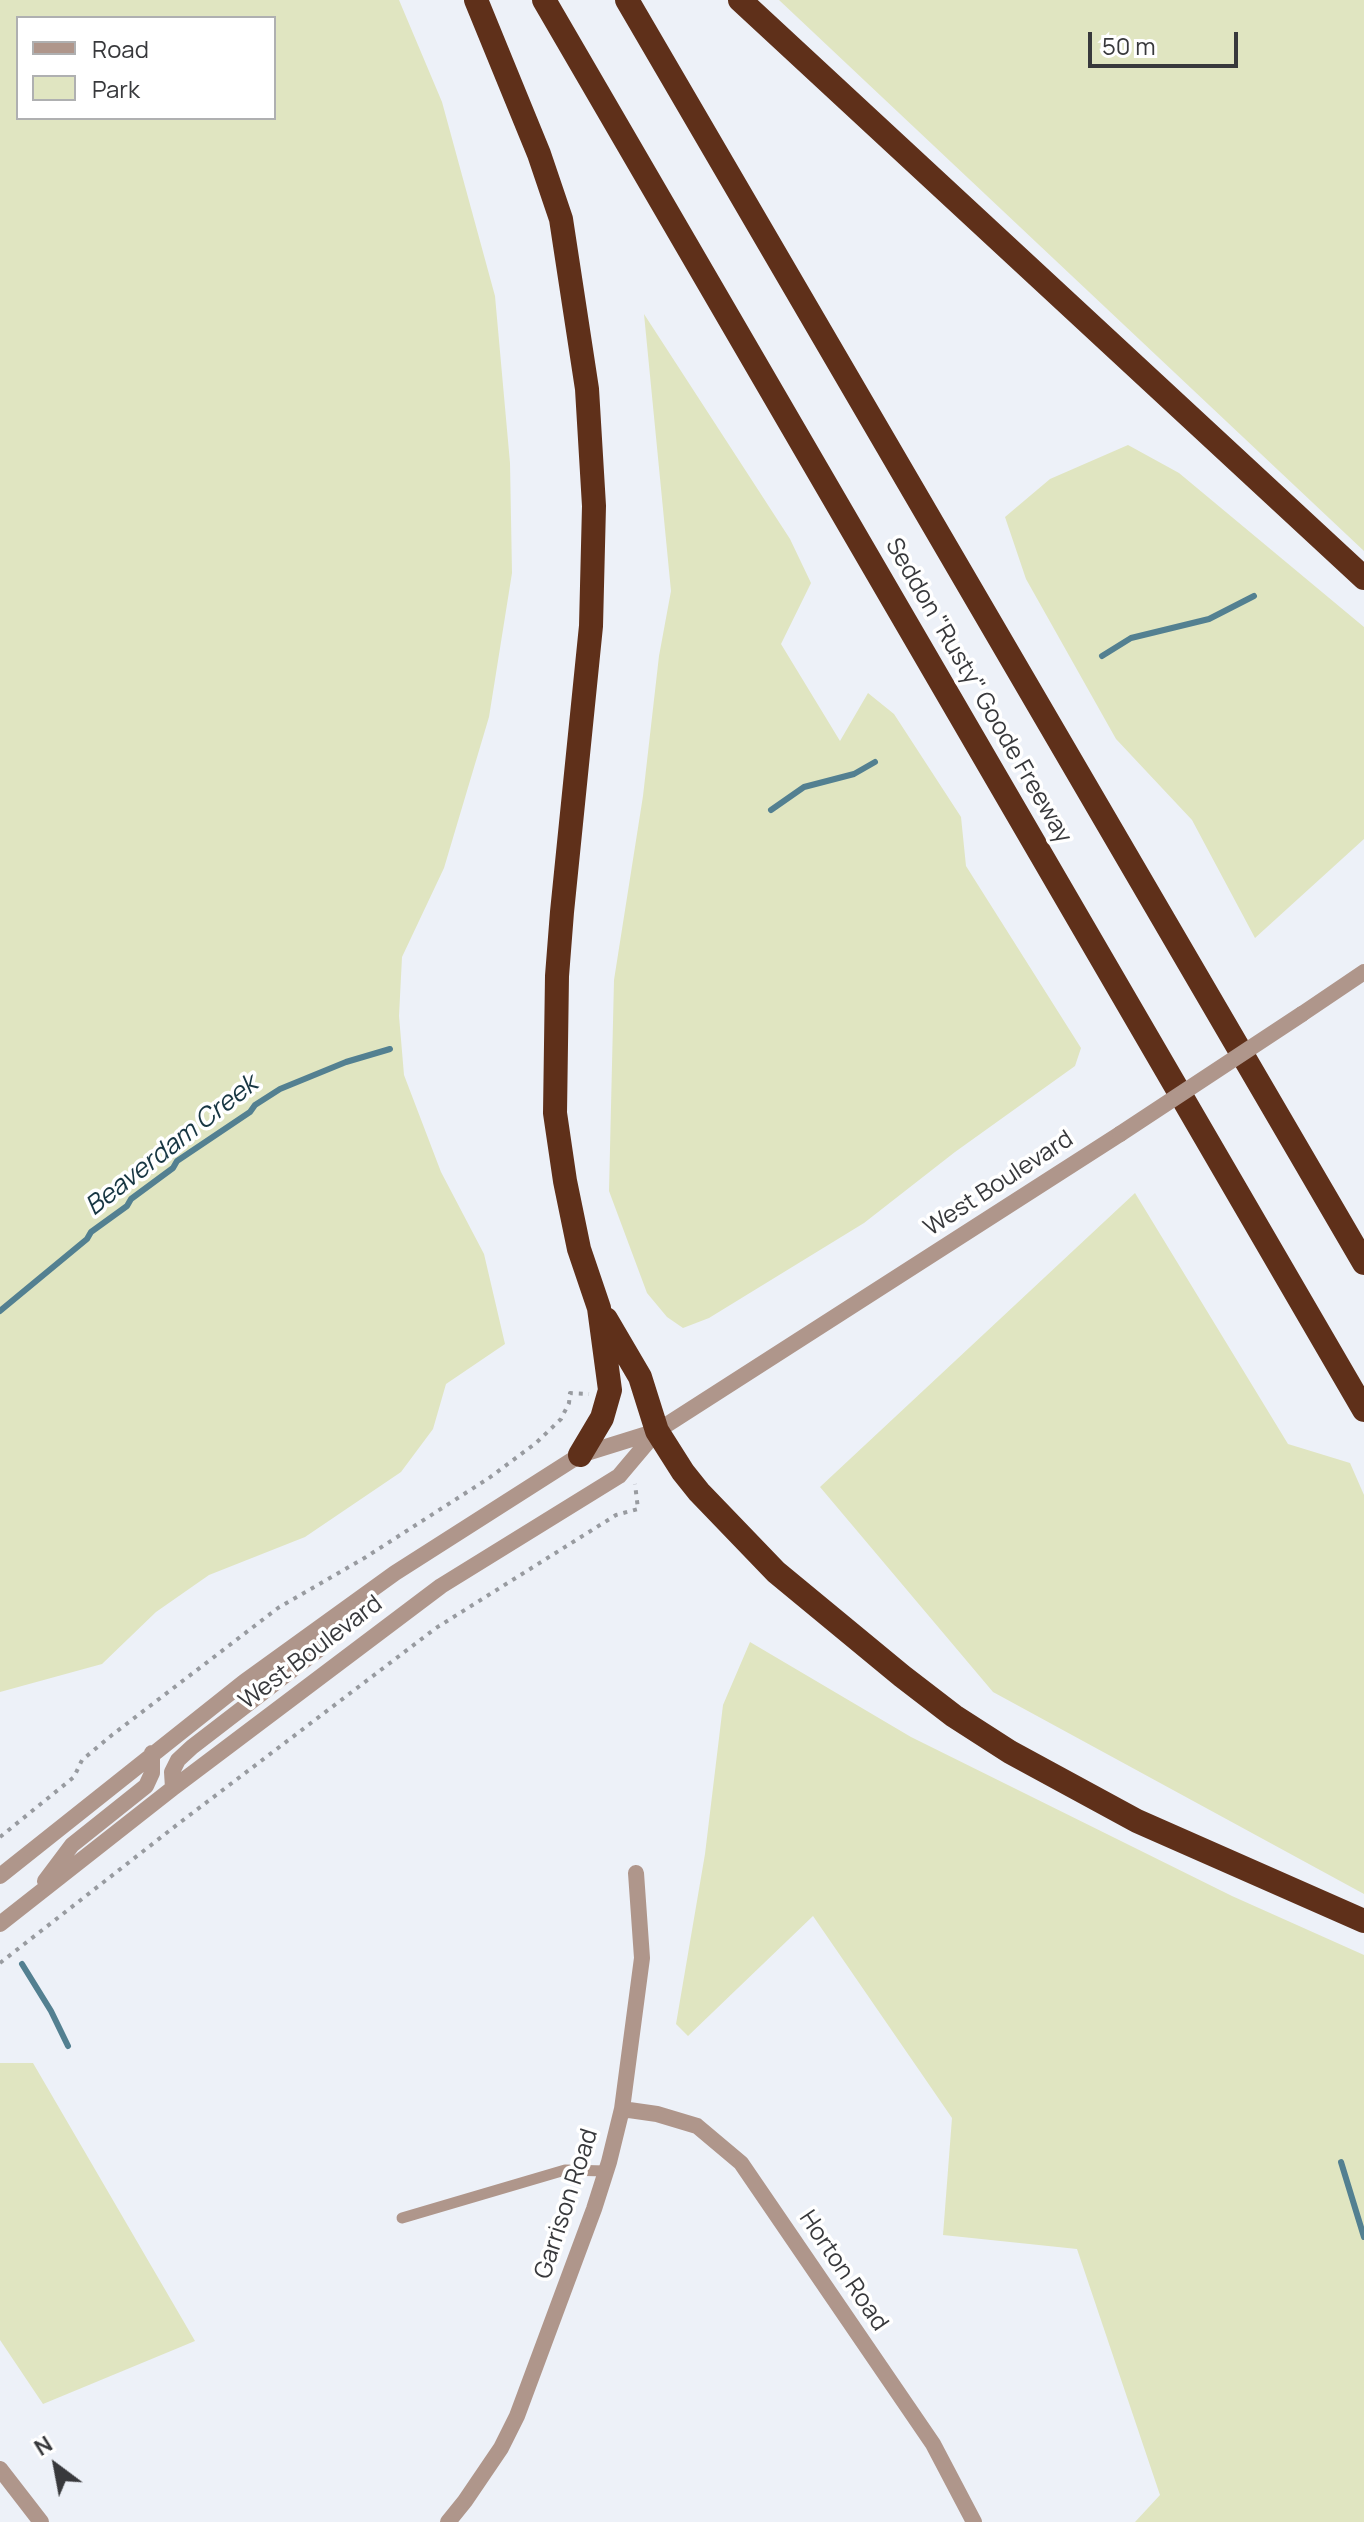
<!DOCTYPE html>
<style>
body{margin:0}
#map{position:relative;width:1364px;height:2522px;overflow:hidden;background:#edf1f8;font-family:Manrope,sans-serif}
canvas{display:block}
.legend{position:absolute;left:16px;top:16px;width:260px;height:104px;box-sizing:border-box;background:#fff;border:2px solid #afb0b1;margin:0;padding:10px 14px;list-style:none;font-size:24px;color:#38393c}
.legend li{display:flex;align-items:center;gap:16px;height:40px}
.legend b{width:40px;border:2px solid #afb0b1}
.north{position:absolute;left:16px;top:2426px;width:80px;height:80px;-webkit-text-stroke:6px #fff;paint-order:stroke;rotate:328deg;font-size:22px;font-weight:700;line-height:32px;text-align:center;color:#38393c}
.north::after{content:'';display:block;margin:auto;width:28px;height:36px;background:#38393c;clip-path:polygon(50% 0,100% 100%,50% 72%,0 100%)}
.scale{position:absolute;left:1088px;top:32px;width:150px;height:36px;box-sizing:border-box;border:4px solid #38393c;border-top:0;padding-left:10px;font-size:24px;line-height:28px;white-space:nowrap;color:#38393c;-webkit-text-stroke:6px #fff;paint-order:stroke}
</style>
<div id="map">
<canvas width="1364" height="2522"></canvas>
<ul class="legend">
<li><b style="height:10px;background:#af968b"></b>Road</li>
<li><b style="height:22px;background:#e0e5c1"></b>Park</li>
</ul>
<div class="north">N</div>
<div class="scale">50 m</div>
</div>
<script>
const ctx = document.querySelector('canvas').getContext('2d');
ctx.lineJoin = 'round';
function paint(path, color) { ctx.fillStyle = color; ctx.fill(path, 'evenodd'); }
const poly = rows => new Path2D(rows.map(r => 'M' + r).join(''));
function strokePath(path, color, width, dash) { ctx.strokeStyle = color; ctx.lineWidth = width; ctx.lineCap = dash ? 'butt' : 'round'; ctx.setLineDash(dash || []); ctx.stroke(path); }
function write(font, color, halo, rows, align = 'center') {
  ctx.font = font + ' Manrope,sans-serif'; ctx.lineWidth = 7; ctx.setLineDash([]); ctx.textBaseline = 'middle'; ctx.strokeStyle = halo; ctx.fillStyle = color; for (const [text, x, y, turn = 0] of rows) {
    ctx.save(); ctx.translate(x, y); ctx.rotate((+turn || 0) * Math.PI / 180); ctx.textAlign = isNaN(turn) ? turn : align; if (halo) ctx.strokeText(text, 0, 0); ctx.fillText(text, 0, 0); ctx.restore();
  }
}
paint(poly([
 [0,0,399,0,442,102,495,296,510,463,512,573,489,717,444,868,402,957,399,1016,404,1075,441,1172,484,1254,505,1344,446,1384,433,1429,401,1472,305,1537,209,1575,156,1612,102,1664,0,1692],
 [18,18,274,18,274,118,18,118],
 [779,0,1364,0,1364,551],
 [644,314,790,539,811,583,781,644,840,741,868,693,894,714,961,817,966,866,1081,1048,1075,1066,955,1152,864,1223,709,1318,683,1328,667,1317,647,1293,609,1191,614,980,643,796,659,656,671,591],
 [1128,445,1179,473,1364,627,1364,839,1255,938,1192,820,1116,739,1026,579,1005,517,1050,479],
 [1135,1193,1288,1444,1350,1463,1364,1495,1364,1894,993,1692,820,1487],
 [750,1642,911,1737,1232,1896,1364,1955,1364,2522,1135,2522,1160,2495,1077,2249,943,2235,952,2118,813,1916,688,2036,676,2024,705,1854,723,1705],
 [0,2063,33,2063,195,2341,43,2404,0,2340]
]), '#e0e5c1');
strokePath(poly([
 [1102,656,1131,638,1209,619,1254,596],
 [771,810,804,787,854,774,875,762],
 [0,1311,87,1239,91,1232,127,1206,131,1199,173,1168,177,1161,250,1112,255,1105,280,1089,346,1062,390,1049],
 [22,1964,51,2011,68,2046],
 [1341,2162,1364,2237]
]), '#538091', 6);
strokePath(poly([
 [0,1837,74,1777,82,1760,112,1735,278,1608,366,1557,489,1478,536,1443,561,1419,569,1403,570,1393,589,1394],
 [0,1963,178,1824,436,1628,616,1515,638,1509,635,1484]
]), '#989ba0', 4, [4, 6]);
strokePath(poly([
 [402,2218,565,2170,606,2171]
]), '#af968b', 11);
strokePath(poly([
 [622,2109,657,2114,697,2126,741,2163,933,2444,974,2522],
 [0,2469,41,2522],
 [448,2522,465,2501,501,2448,517,2416,594,2209,609,2162,622,2109,642,1958,636,1873]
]), '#af968b', 16);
strokePath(poly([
 [1302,1014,1364,972],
 [173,1788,172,1772,178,1760,192,1747,322,1647,358,1609],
 [0,1876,244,1682,395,1573,580,1455,657,1431],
 [45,1881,72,1845,146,1786,152,1773,152,1753],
 [0,1924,173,1788,441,1586,619,1476,657,1431,1120,1134]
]), '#af968b', 16);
strokePath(poly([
 [476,0,539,154,561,219,587,389,594,506,591,626,562,912,557,976,555,1113,565,1181,579,1249,599,1308,610,1390,602,1418,580,1455],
 [544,0,1364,1410],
 [627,0,1364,1263],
 [740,0,1364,578],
 [606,1319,640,1377,657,1431,683,1472,699,1492,776,1572,902,1676,954,1716,1010,1752,1137,1821,1364,1921]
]), '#5f301a', 24);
strokePath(poly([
 [1120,1134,1302,1014]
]), '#af968b', 16);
write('24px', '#38393c', '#fff', [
 ["Seddon \"Rusty\" Goode Freeway",978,691,60],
 ["West Boulevard",999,1184,-33],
 ["West Boulevard",311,1653,-37],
 ["Garrison Road",567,2204,-72],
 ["Horton Road",843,2271,56]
]);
write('italic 26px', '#173642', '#fff', [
 ["Beaverdam Creek",172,1146,-38]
]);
</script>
